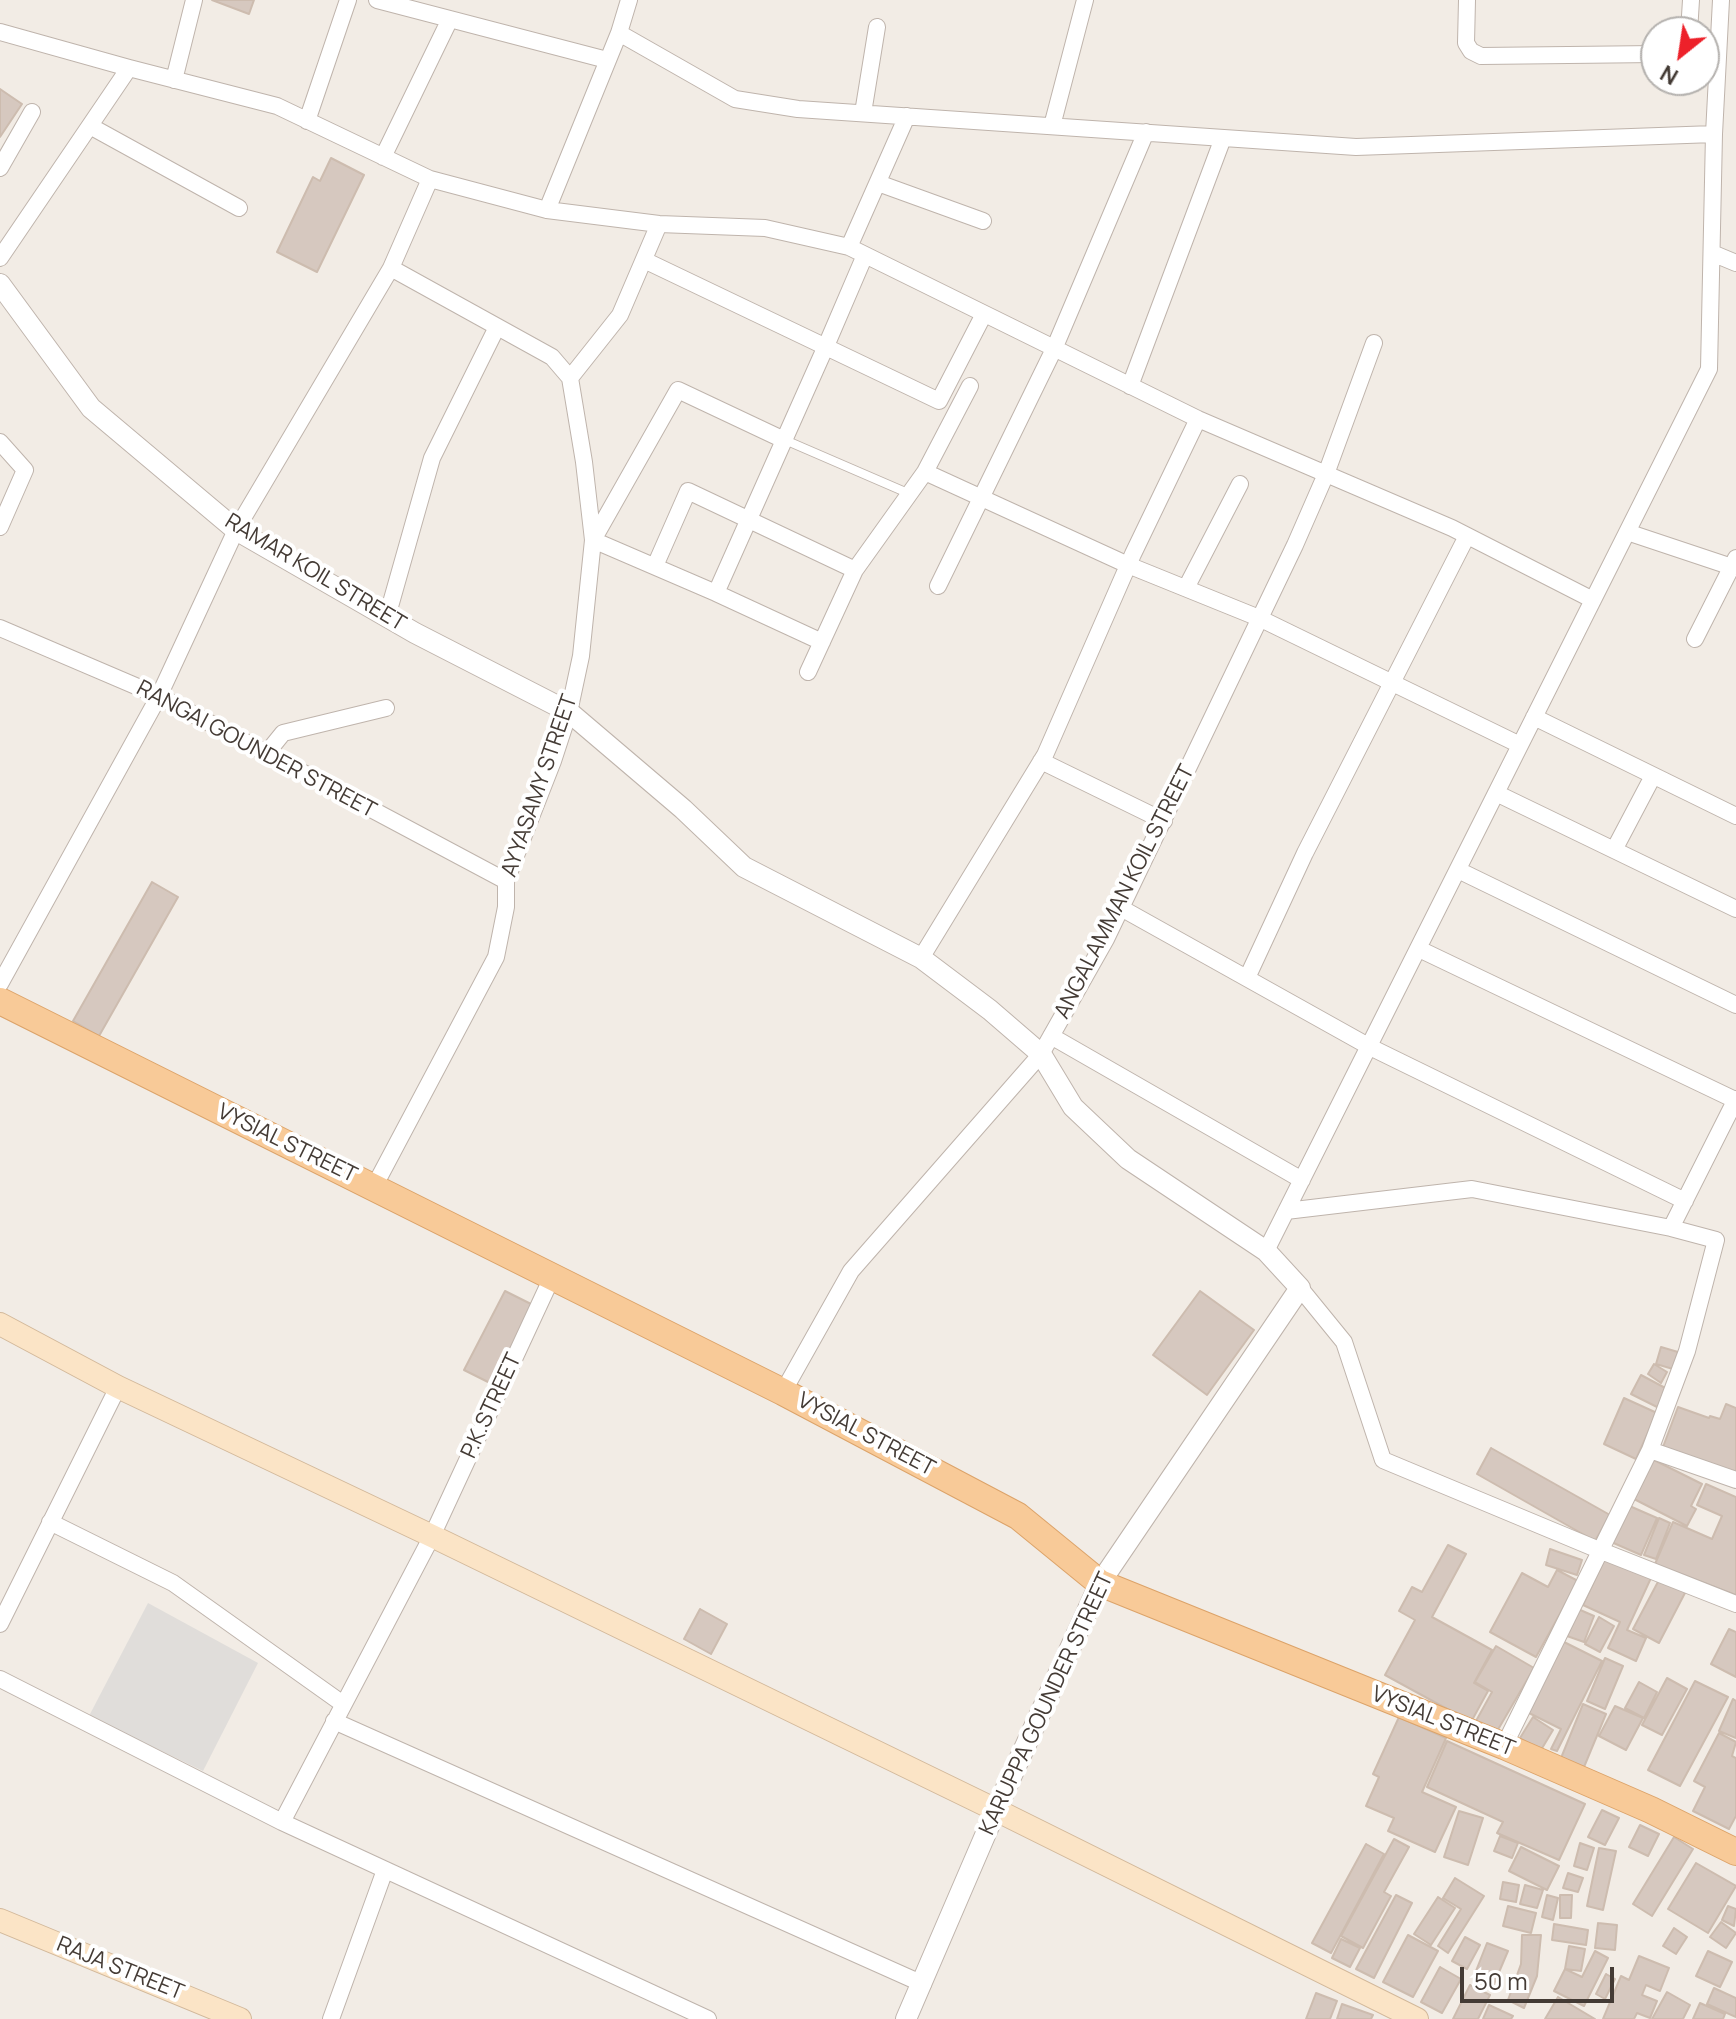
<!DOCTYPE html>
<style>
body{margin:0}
#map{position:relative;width:1736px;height:2019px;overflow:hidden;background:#f2ece5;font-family:Manrope,sans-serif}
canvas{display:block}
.north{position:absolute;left:1640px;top:16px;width:80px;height:80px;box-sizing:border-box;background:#fff;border:2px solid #b4b1ae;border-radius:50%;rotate:210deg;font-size:22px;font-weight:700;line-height:32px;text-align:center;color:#443b35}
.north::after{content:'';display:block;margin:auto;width:28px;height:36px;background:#ed212a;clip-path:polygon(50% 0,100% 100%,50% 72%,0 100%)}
.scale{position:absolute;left:1460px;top:1967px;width:154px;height:36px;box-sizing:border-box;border:4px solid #443b35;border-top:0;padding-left:10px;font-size:24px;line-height:28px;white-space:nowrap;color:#443b35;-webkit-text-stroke:6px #fff;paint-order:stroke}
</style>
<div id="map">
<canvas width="1736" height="2019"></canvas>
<div class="north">N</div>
<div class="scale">50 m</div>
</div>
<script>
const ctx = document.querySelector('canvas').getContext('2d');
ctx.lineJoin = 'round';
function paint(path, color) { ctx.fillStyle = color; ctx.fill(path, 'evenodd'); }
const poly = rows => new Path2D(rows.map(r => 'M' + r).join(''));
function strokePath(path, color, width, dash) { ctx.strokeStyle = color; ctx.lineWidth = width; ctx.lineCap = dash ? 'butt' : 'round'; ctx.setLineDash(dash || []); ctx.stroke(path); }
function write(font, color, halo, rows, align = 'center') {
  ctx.font = font + ' Manrope,sans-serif'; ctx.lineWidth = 8; ctx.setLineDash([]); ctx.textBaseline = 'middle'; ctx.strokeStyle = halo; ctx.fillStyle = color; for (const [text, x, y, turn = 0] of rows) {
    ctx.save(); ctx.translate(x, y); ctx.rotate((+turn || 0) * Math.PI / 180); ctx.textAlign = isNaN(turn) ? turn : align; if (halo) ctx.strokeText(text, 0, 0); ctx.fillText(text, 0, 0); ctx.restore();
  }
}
paint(poly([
 [148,1603,258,1663,203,1771,89,1716]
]), '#e0ddda');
const building = poly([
 [212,0,254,0,249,14,212,0],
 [0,89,22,104,0,137,0,89],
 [331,158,364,175,317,272,277,252,313,177,320,181,331,158],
 [152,882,178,897,99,1036,73,1021,152,882],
 [505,1291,535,1306,494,1385,464,1370,505,1291],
 [1200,1291,1254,1330,1207,1395,1153,1355,1200,1291],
 [1661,1347,1678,1352,1673,1369,1656,1364,1661,1347],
 [1654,1364,1667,1372,1661,1383,1648,1374,1654,1364],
 [1641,1375,1669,1390,1659,1408,1631,1394,1641,1375],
 [1624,1398,1657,1413,1636,1459,1604,1444,1624,1398],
 [1726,1404,1736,1408,1736,1475,1663,1447,1678,1407,1709,1418,1710,1416,1720,1419,1726,1404],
 [1491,1448,1610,1515,1595,1541,1477,1474,1491,1448],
 [1652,1459,1702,1484,1691,1506,1696,1509,1687,1526,1632,1498,1652,1459],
 [1706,1484,1736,1497,1736,1595,1655,1564,1673,1522,1712,1539,1722,1516,1697,1505,1706,1484],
 [1625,1504,1657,1518,1641,1555,1609,1541,1625,1504],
 [1659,1518,1670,1523,1656,1559,1644,1555,1659,1518],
 [1448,1545,1466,1554,1432,1617,1492,1650,1474,1683,1488,1691,1471,1722,1385,1675,1415,1620,1399,1611,1412,1587,1422,1592,1448,1545],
 [1550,1549,1582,1560,1577,1575,1546,1565,1550,1549],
 [1605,1558,1651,1578,1627,1630,1646,1638,1636,1661,1608,1648,1620,1622,1583,1605,1605,1558],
 [1557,1570,1578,1581,1536,1657,1490,1632,1522,1573,1548,1587,1557,1570],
 [1660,1578,1686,1591,1659,1643,1633,1629,1660,1578],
 [700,1609,727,1624,711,1654,684,1639,700,1609],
 [1578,1609,1594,1616,1584,1642,1567,1636,1578,1609],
 [1599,1617,1614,1626,1600,1652,1585,1644,1599,1617],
 [1729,1629,1736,1632,1736,1677,1711,1664,1729,1629],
 [1562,1641,1602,1661,1557,1751,1551,1749,1561,1729,1525,1711,1562,1641],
 [1496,1646,1534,1668,1496,1733,1476,1721,1492,1692,1475,1682,1496,1646],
 [1605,1658,1623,1666,1605,1709,1587,1701,1605,1658],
 [1667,1678,1687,1689,1662,1735,1642,1725,1667,1678],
 [1695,1681,1728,1697,1680,1786,1648,1770,1695,1681],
 [1639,1682,1657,1692,1644,1718,1625,1708,1639,1682],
 [1733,1699,1736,1701,1736,1738,1719,1731,1733,1699],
 [1583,1704,1606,1714,1584,1767,1561,1758,1583,1704],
 [1615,1706,1643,1718,1626,1750,1599,1736,1615,1706],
 [1399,1717,1446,1738,1422,1792,1456,1807,1435,1852,1388,1831,1394,1818,1366,1806,1379,1777,1373,1774,1399,1717],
 [1533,1717,1553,1730,1541,1750,1520,1738,1533,1717],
 [1719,1733,1736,1742,1732,1756,1736,1758,1736,1816,1729,1829,1693,1811,1705,1787,1694,1781,1719,1733],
 [1447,1741,1585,1804,1559,1860,1497,1833,1503,1822,1427,1787,1447,1741],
 [1602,1810,1619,1818,1605,1845,1588,1837,1602,1810],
 [1459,1811,1483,1818,1468,1865,1444,1857,1459,1811],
 [1640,1825,1659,1834,1648,1856,1629,1847,1640,1825],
 [1500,1836,1518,1843,1512,1858,1494,1851,1500,1836],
 [1674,1837,1693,1849,1652,1916,1633,1904,1674,1837],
 [1394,1839,1409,1847,1384,1892,1391,1896,1363,1948,1341,1936,1394,1839],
 [1580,1843,1594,1848,1587,1870,1574,1866,1580,1843],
 [1366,1844,1384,1854,1331,1953,1312,1943,1366,1844],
 [1521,1847,1559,1866,1547,1890,1509,1871,1521,1847],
 [1599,1848,1616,1851,1603,1910,1587,1906,1599,1848],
 [1696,1863,1736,1886,1708,1933,1668,1909,1696,1863],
 [1568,1873,1583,1878,1578,1892,1563,1888,1568,1873],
 [1455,1878,1484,1896,1448,1953,1438,1946,1461,1909,1443,1898,1455,1878],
 [1503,1882,1519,1885,1516,1902,1500,1899,1503,1882],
 [1525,1885,1543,1890,1537,1908,1520,1904,1525,1885],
 [1396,1895,1412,1903,1374,1978,1356,1969,1396,1895],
 [1547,1895,1558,1898,1553,1920,1542,1917,1547,1895],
 [1560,1895,1572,1895,1571,1918,1560,1918,1560,1895],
 [1438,1897,1455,1908,1431,1945,1414,1934,1438,1897],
 [1508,1906,1536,1913,1531,1933,1503,1926,1508,1906],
 [1728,1906,1736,1909,1734,1926,1722,1920,1728,1906],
 [1721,1922,1736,1933,1726,1948,1710,1937,1721,1922],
 [1598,1923,1617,1925,1615,1950,1595,1948,1598,1923],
 [1554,1924,1588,1930,1586,1945,1552,1940,1554,1924],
 [1674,1928,1687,1937,1676,1954,1663,1946,1674,1928],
 [1408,1935,1438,1951,1413,1997,1383,1982,1408,1935],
 [1522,1935,1541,1935,1537,1976,1524,2008,1508,2000,1521,1964,1522,1935],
 [1465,1937,1480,1945,1467,1969,1452,1961,1465,1937],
 [1341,1939,1360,1948,1350,1967,1332,1958,1341,1939],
 [1487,1943,1508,1951,1494,1984,1474,1976,1487,1943],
 [1569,1946,1585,1949,1581,1971,1565,1969,1569,1946],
 [1595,1951,1608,1958,1584,2006,1554,1991,1565,1969,1582,1977,1595,1951],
 [1708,1951,1732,1962,1720,1987,1696,1976,1708,1951],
 [1639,1956,1669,1968,1660,1991,1646,1985,1642,1995,1657,2001,1650,2018,1637,2013,1634,2019,1603,2019,1621,1976,1629,1980,1639,1956],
 [1440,1967,1461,1979,1442,2013,1421,2002,1440,1967],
 [1606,1974,1615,1979,1605,1999,1596,1994,1606,1974],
 [1470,1985,1490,1995,1478,2019,1453,2019,1470,1985],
 [1714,1988,1736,1998,1736,2017,1707,2004,1714,1988],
 [1667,1992,1690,2005,1683,2019,1652,2019,1667,1992],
 [1316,1993,1337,2001,1330,2019,1306,2019,1316,1993],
 [1558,1997,1595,2019,1545,2019,1558,1997],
 [1700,2003,1725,2014,1723,2019,1693,2019,1700,2003],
 [1342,2004,1373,2015,1371,2019,1337,2019,1342,2004],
 [1489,2005,1513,2016,1511,2019,1483,2019,1489,2005]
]);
paint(building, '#d6c8bf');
strokePath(building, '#cdbcaf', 2);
const service = poly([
 [785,440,910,494]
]);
const minor = poly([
 [377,0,607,60],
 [629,0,619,33,735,99,798,109,1356,147,1714,134],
 [1467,0,1466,43,1471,51,1481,56,1656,54],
 [0,32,129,68,277,106,430,179,391,268,236,530,159,696,0,984],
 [1689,32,1691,0],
 [174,80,194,0],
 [863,113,877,27],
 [307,121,348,0],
 [90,126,239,208],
 [1052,126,1085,0],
 [383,157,450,19],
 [0,168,32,112],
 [430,179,547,210,659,224,765,228,849,247,1198,419,1452,528,1593,600],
 [878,183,983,221],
 [547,210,619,33],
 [849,247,907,116],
 [1712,253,1736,263],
 [0,258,129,68],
 [644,260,939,401,984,314],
 [570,378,620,315,659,224],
 [1130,386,1223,138],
 [784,440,678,390,593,540,716,593,826,346,865,255],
 [0,442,25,470,0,527],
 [925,472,1128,565,1259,618,1520,745],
 [1627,532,1732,567,1736,563],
 [655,566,688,491,855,570],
 [938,586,1054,349,1146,132],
 [1186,588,1240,484],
 [716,593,822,642],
 [387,617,432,458,497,327],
 [0,628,159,696,506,881],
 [1695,639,1736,558],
 [808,672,855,570,925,472,970,386],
 [1534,717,1736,816],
 [266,754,283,733,386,708],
 [1041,761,1164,821],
 [1496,793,1736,909],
 [1614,850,1653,776],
 [1458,870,1736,1005],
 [1121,908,1370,1047,1685,1201],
 [1419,949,1735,1100],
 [921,958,1045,755,1133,554,1198,419],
 [1247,978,1305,853,1467,536],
 [1051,1036,1302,1180],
 [374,1187,496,957,506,907,506,881,553,761,569,712,581,656,593,540,584,462,570,378,552,357,391,268],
 [1286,1211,1472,1189,1671,1228,1736,1099],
 [1671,1228,1716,1240,1687,1351,1650,1450,1736,1480],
 [1266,1251,1709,369,1714,134,1721,0],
 [1300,1288,1344,1342,1383,1460,1599,1550,1736,1604],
 [783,1392,851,1271,1041,1054,1106,939,1295,545,1326,474,1374,343],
 [50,1522,173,1583,343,1704],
 [0,1624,118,1387],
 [0,1679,282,1822,708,2019],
 [334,1721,923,1984],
 [1504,1746,1650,1450],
 [282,1822,432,1536,553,1275],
 [331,2019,385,1870]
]);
const tertiary = poly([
 [0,284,91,408,236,530,415,633,569,712,683,809,744,867,921,958,990,1010,1041,1054,1073,1107,1128,1159,1266,1251,1300,1288,1100,1583,996,1810,906,2019]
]);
const secondary = poly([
 [0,1324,118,1387,432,1536,996,1810,1417,2019],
 [0,1920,240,2019]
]);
const primary = poly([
 [0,1001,783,1392,1018,1516,1100,1583,1504,1746,1651,1810,1736,1852]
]);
strokePath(service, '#bfb4ac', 10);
strokePath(minor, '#bfb4ac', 18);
strokePath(tertiary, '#bfb4ac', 22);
strokePath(secondary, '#d2b89a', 24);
strokePath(primary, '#dca369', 28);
strokePath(service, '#fff', 8);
strokePath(minor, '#fff', 16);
strokePath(tertiary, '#fff', 20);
strokePath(secondary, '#fbe4c6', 22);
strokePath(primary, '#f8ca98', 26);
write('22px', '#443b35', '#fff', [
 ["RAMAR KOIL STREET",315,573,31],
 ["RANGAI GOUNDER STREET",256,750,28],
 ["AYYASAMY STREET",540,786,-71],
 ["ANGALAMMAN KOIL STREET",1125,892,-63],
 ["VYSIAL STREET",287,1144,26],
 ["P.K.STREET",492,1406,-65],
 ["VYSIAL STREET",866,1435,28],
 ["KARUPPA GOUNDER STREET",1047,1704,-65],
 ["VYSIAL STREET",1443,1722,22],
 ["RAJA STREET",120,1969,22]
]);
</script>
